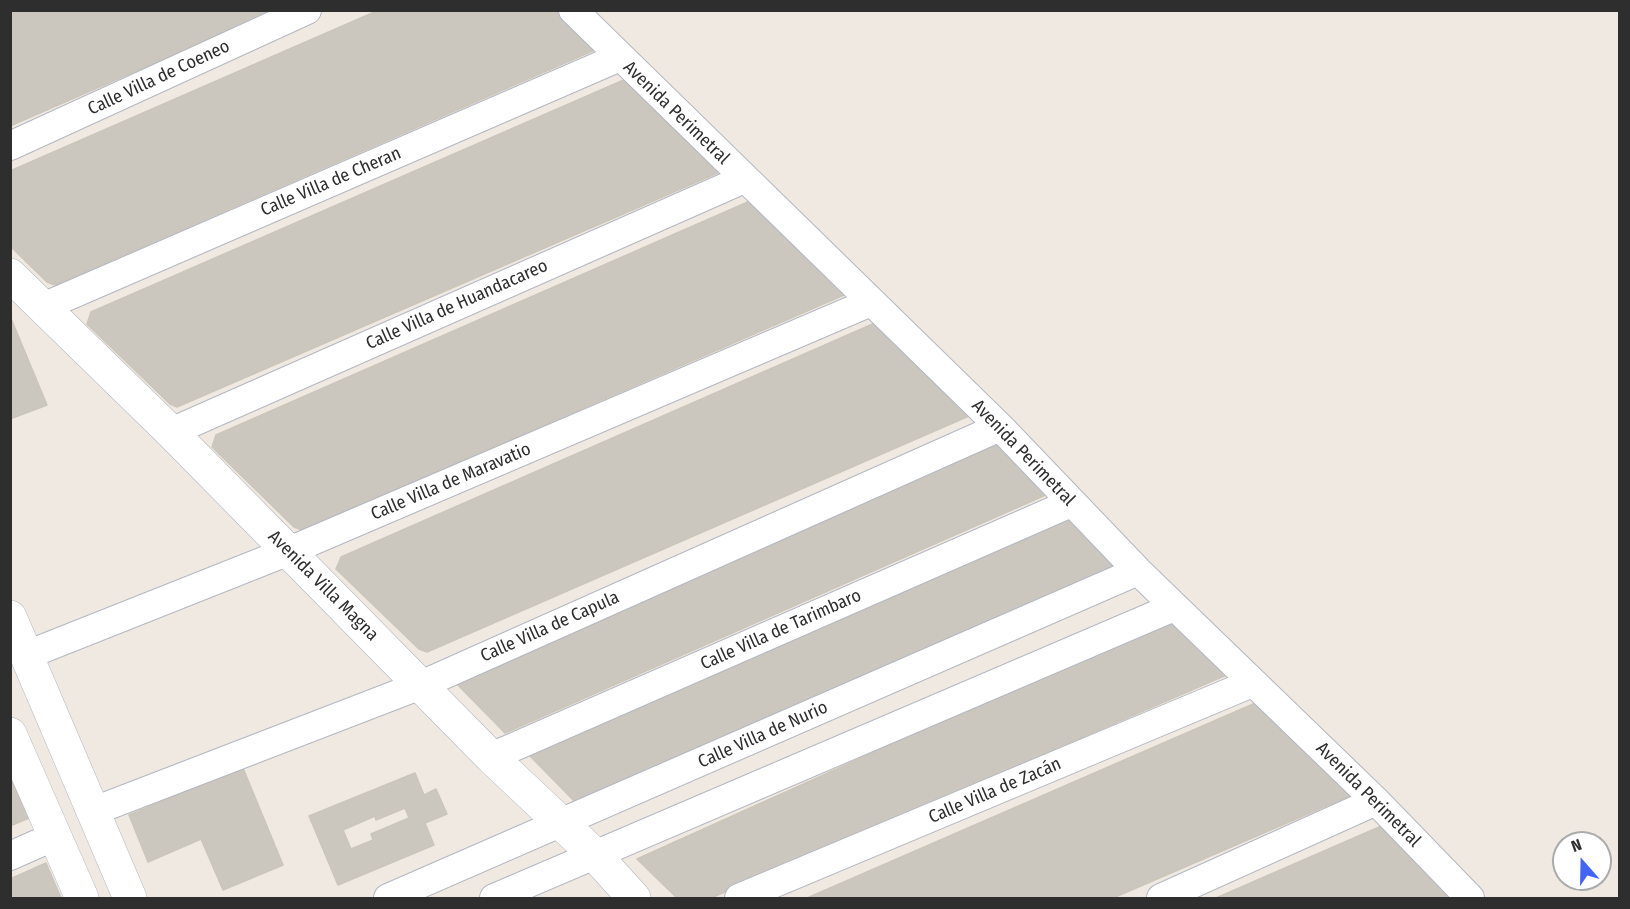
<!DOCTYPE html>
<meta charset="utf-8">
<style>
body{margin:0}
#map{position:relative;width:1630px;height:909px;overflow:hidden;background:#efe9e1;font-family:"Fira Sans Condensed",sans-serif}
canvas{display:block}
.frame{position:absolute;inset:0;border:12px solid #2e2e2e;pointer-events:none}
.north{position:absolute;left:1552px;top:831px;width:60px;height:60px;box-sizing:border-box;background:#fff;border:2px solid #ababab;border-radius:50%;rotate:340deg;font-size:16px;font-weight:700;line-height:24px;text-align:center;color:#2e2e2e}
.north::after{content:'';display:block;margin:auto;width:21px;height:27px;background:#4264fb;clip-path:polygon(50% 0,100% 100%,50% 72%,0 100%)}
</style>
<div id="map">
<canvas width="1630" height="909"></canvas>
<div class="frame"></div>
<div class="north">N</div>
</div>
<script>
const ctx = document.querySelector('canvas').getContext('2d');
ctx.lineJoin = 'round';
function paint(path, color) { ctx.fillStyle = color; ctx.fill(path, 'evenodd'); }
const poly = rows => new Path2D(rows.map(r => 'M' + r).join(''));
function strokePath(path, color, width, dash) { ctx.strokeStyle = color; ctx.lineWidth = width; ctx.lineCap = dash ? 'butt' : 'round'; ctx.setLineDash(dash || []); ctx.stroke(path); }
function write(font, color, halo, rows, align = 'center') {
  ctx.font = font + ' "Fira Sans Condensed",sans-serif'; ctx.lineWidth = 4.5; ctx.setLineDash([]); ctx.textBaseline = 'middle'; ctx.strokeStyle = halo; ctx.fillStyle = color; for (const [text, x, y, turn = 0] of rows) {
    ctx.save(); ctx.translate(x, y); ctx.rotate((+turn || 0) * Math.PI / 180); ctx.textAlign = isNaN(turn) ? turn : align; if (halo) ctx.strokeText(text, 0, 0); ctx.fillText(text, 0, 0); ctx.restore();
  }
}
const building = poly([
 [10,10,276,10,10,126,10,10],
 [379,10,558,10,597,49,55,285,47,282,10,246,10,171,379,10],
 [626,79,720,172,177,407,170,404,87,324,91,312,626,79],
 [750,201,844,295,302,530,294,527,212,447,216,435,750,201],
 [10,316,47,405,10,419,10,316],
 [875,323,969,416,427,652,419,649,336,569,341,557,875,323],
 [997,442,1048,494,505,733,453,680,997,442],
 [1072,515,1123,568,580,807,528,754,1072,515],
 [1174,617,1231,673,711,898,677,898,637,859,1174,617],
 [1260,701,1354,794,1113,898,807,898,1260,701],
 [243,768,283,865,223,890,201,839,148,862,129,815,243,768],
 [415,773,424,795,436,789,447,814,425,823,434,845,338,885,309,816,415,773],
 [405,808,409,818,371,834,373,840,351,849,343,830,375,816,376,820,405,808],
 [10,777,29,818,10,826,10,777],
 [1386,824,1461,898,1216,898,1386,824],
 [46,863,61,898,10,898,10,879,46,863]
]);
paint(building, '#cbc7bf');
strokePath(building, '#cbc5ba', 1.5);
const minor = poly([
 [573,10,1000,427,1138,571,1376,801,1470,898],
 [10,146,307,10],
 [43,307,620,57],
 [171,432,744,179],
 [27,655,289,551,871,302],
 [491,757,1071,503],
 [94,811,421,685,1000,427],
 [10,856,55,836],
 [388,898,1138,571],
 [494,898,1174,607],
 [739,898,1252,683],
 [1161,898,1376,801]
]);
const tertiary = poly([
 [10,275,171,432,491,757,595,855,634,898],
 [10,617,130,898],
 [10,734,82,898]
]);
strokePath(minor, '#b4b7c1', 30);
strokePath(tertiary, '#b4b7c1', 34);
strokePath(minor, '#fff', 28);
strokePath(tertiary, '#fff', 33);
write('18px', '#2e2e2e', '#fff', [
 ["Calle Villa de Coeneo",159,78,-25],
 ["Avenida Perimetral",676,113,44],
 ["Calle Villa de Cheran",331,182,-23],
 ["Calle Villa de Huandacareo",457,305,-24],
 ["Avenida Perimetral",1023,453,46],
 ["Calle Villa de Maravatio",451,482,-23],
 ["Avenida Villa Magna",323,586,45],
 ["Calle Villa de Capula",550,627,-24],
 ["Calle Villa de Tarimbaro",781,630,-24],
 ["Calle Villa de Nurio",763,735,-24],
 ["Calle Villa de Zacán",995,791,-23],
 ["Avenida Perimetral",1368,795,45]
]);
</script>
